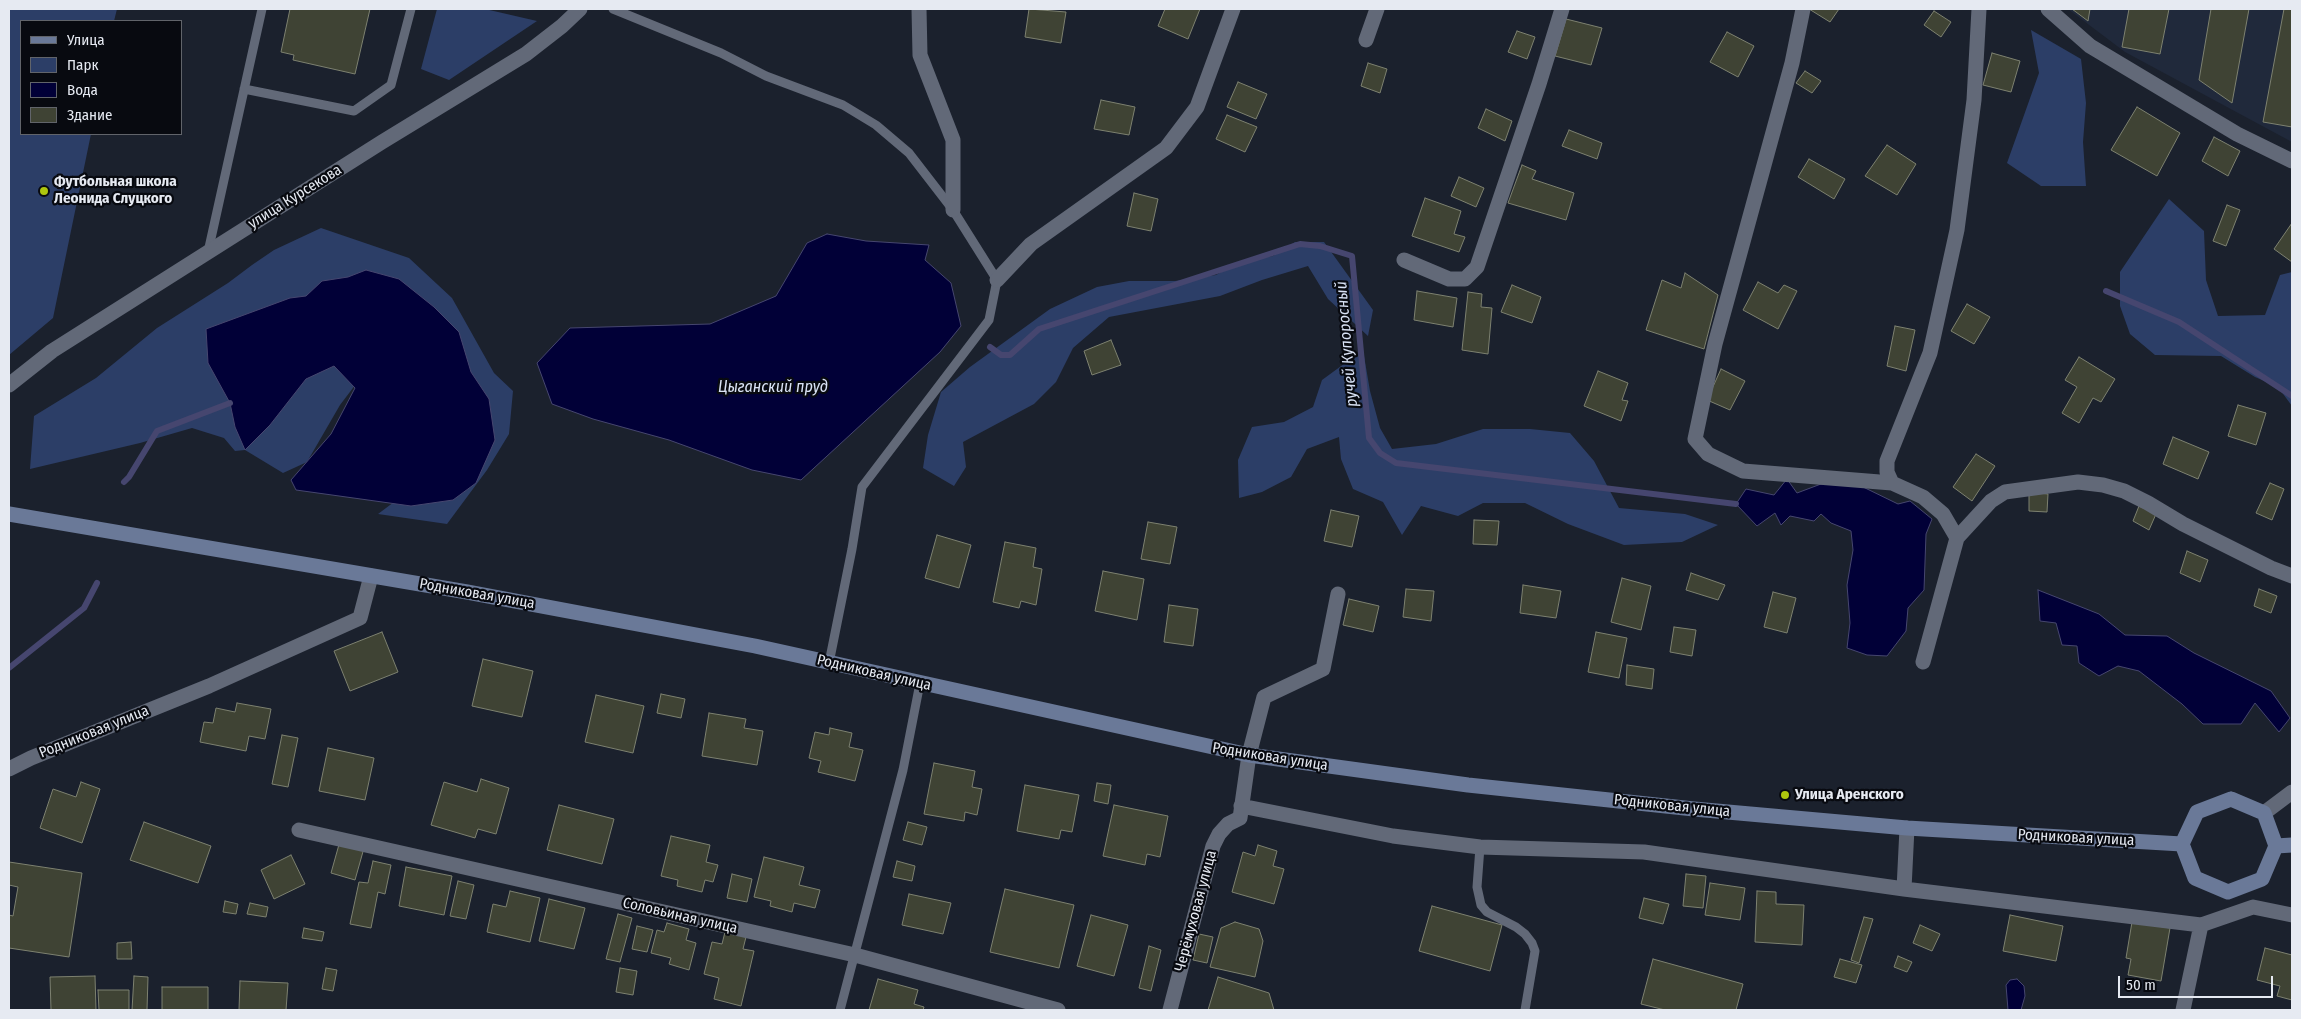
<!DOCTYPE html>
<meta charset="utf-8">
<style>
body{margin:0}
#map{position:relative;width:2301px;height:1019px;overflow:hidden;background:#1b212d;font-family:"Fira Sans Condensed",sans-serif}
canvas{display:block}
.frame{position:absolute;inset:0;border:10px solid #e6eaf2;pointer-events:none}
.legend{position:absolute;left:20px;top:20px;width:162px;height:115px;box-sizing:border-box;background:#080a10;border:1px solid #61646a;margin:0;padding:6px 9px;list-style:none;font-size:15px;color:#e6eaf2}
.legend li{display:flex;align-items:center;gap:10px;height:25px}
.legend b{width:25px;border:1px solid #61646a}
.scale{position:absolute;left:2118px;top:976px;width:155px;height:22px;box-sizing:border-box;border:2px solid #e6eaf2;border-top:0;padding-left:6px;font-size:15px;line-height:18px;white-space:nowrap;color:#e6eaf2;-webkit-text-stroke:4px #080a10;paint-order:stroke}
</style>
<div id="map">
<canvas width="2301" height="1019"></canvas>
<div class="frame"></div>
<ul class="legend">
<li><b style="height:6px;background:#6a7998"></b>Улица</li>
<li><b style="height:14px;background:#2c3e67"></b>Парк</li>
<li><b style="height:14px;background:#010037"></b>Вода</li>
<li><b style="height:14px;background:#3f4334"></b>Здание</li>
</ul>
<div class="scale">50 m</div>
</div>
<script>
const ctx = document.querySelector('canvas').getContext('2d');
ctx.lineJoin = 'round';
function paint(path, color) { ctx.fillStyle = color; ctx.fill(path, 'evenodd'); }
const poly = rows => new Path2D(rows.map(r => 'M' + r).join(''));
function strokePath(path, color, width, dash) { ctx.strokeStyle = color; ctx.lineWidth = width; ctx.lineCap = dash ? 'butt' : 'round'; ctx.setLineDash(dash || []); ctx.stroke(path); }
function write(font, color, halo, rows, align = 'center') {
  ctx.font = font + ' "Fira Sans Condensed",sans-serif'; ctx.lineWidth = 4.5; ctx.setLineDash([]); ctx.textBaseline = 'middle'; ctx.strokeStyle = halo; ctx.fillStyle = color; for (const [text, x, y, turn = 0] of rows) {
    ctx.save(); ctx.translate(x, y); ctx.rotate((+turn || 0) * Math.PI / 180); ctx.textAlign = isNaN(turn) ? turn : align; if (halo) ctx.strokeText(text, 0, 0); ctx.fillText(text, 0, 0); ctx.restore();
  }
}
paint(poly([
 [2068,9,2292,9,2292,142,2125,52]
]), '#20293b');
paint(poly([
 [9,9,117,9,114,21,21,21,21,134,91,134,53,318,9,355],
 [437,9,485,9,537,21,449,80,421,69],
 [2031,30,2081,59,2086,103,2083,142,2086,186,2041,186,2007,163,2039,73],
 [2169,199,2204,231,2206,280,2218,316,2265,315,2280,275,2292,272,2292,406,2278,387,2255,377,2221,356,2155,355,2130,334,2120,306,2120,272],
 [321,228,409,258,452,298,494,373,513,391,509,434,487,470,447,524,378,514,426,478,359,380,340,405,307,462,283,473,245,450,235,451,224,438,192,428,140,443,30,469,34,416,96,378,157,328,228,283,252,265,274,250],
 [1295,242,1324,242,1373,310,1368,336,1328,299,1308,266,1262,280,1220,296,1109,317,1073,348,1056,382,1034,404,963,442,966,467,954,486,923,468,928,435,941,392,970,367,1050,309,1097,287,1129,281,1175,281,1216,275,1241,261,1273,256],
 [1363,350,1370,391,1380,428,1392,449,1436,444,1483,429,1530,429,1570,433,1594,461,1619,508,1685,514,1718,525,1682,542,1624,545,1568,524,1525,503,1483,503,1458,516,1421,506,1402,535,1383,502,1353,489,1341,459,1339,437,1307,449,1291,477,1262,492,1239,498,1238,460,1252,427,1284,422,1313,407,1322,380]
]), '#2c3e67');
const water = poly([
 [827,234,866,241,929,245,925,260,951,283,961,326,940,352,801,480,752,470,669,440,593,419,552,404,537,363,570,328,710,324,776,296,807,243,827,234],
 [366,270,399,279,434,307,459,332,471,372,489,399,495,440,476,483,453,500,411,506,296,490,291,480,331,434,355,388,334,366,306,379,270,425,245,450,235,427,230,403,208,363,206,329,290,298,306,296,322,281,348,277,366,270],
 [1787,479,1797,493,1821,484,1861,486,1898,504,1910,501,1932,519,1926,534,1924,590,1908,608,1906,631,1887,656,1867,655,1847,648,1850,623,1847,585,1853,550,1851,531,1831,523,1821,514,1814,521,1790,516,1781,525,1775,513,1757,526,1736,504,1746,489,1774,495,1787,479],
 [2038,590,2099,614,2125,635,2167,636,2194,653,2271,691,2290,718,2279,732,2255,703,2241,724,2203,724,2182,704,2139,671,2118,666,2099,676,2079,663,2077,646,2062,645,2056,623,2040,621,2038,590],
 [2017,979,2024,986,2025,996,2021,1010,2008,1010,2006,985,2010,980,2017,979]
]);
paint(water, '#010037');
strokePath(water, '#46466f', 1);
strokePath(poly([
 [2106,291,2179,322,2292,396],
 [990,347,1001,355,1010,355,1039,329,1300,244,1320,246,1352,256,1369,438,1380,453,1396,463,1736,504],
 [124,482,129,477,157,431,230,403],
 [9,668,84,608,97,583]
]), '#46466f', 6);
const building = poly([
 [290,9,370,9,355,74,293,60,294,55,281,52,290,9],
 [1029,9,1066,12,1061,43,1025,37,1029,9],
 [1165,9,1200,9,1188,39,1158,26,1165,9],
 [1809,9,1839,9,1830,22,1809,9],
 [2072,9,2090,9,2088,21,2072,9],
 [2129,9,2169,9,2160,54,2122,47,2129,9],
 [2211,9,2249,9,2232,103,2199,80,2211,9],
 [2284,9,2292,9,2292,127,2263,122,2284,9],
 [1934,11,1951,22,1941,37,1924,25,1934,11],
 [1566,19,1602,28,1591,65,1555,56,1566,19],
 [1517,31,1535,37,1527,59,1508,52,1517,31],
 [1727,32,1754,46,1738,77,1710,62,1727,32],
 [1992,53,2020,61,2011,92,1983,85,1992,53],
 [1368,63,1387,69,1380,93,1361,86,1368,63],
 [1805,71,1821,81,1812,93,1796,83,1805,71],
 [1238,82,1267,94,1256,119,1227,107,1238,82],
 [1101,100,1135,107,1129,135,1094,129,1101,100],
 [2137,107,2180,133,2157,176,2111,150,2137,107],
 [1486,109,1512,121,1505,141,1478,128,1486,109],
 [1227,115,1257,127,1245,152,1216,139,1227,115],
 [1569,130,1602,143,1597,159,1562,146,1569,130],
 [2214,137,2240,151,2228,176,2202,161,2214,137],
 [1887,145,1916,164,1897,195,1865,176,1887,145],
 [1809,159,1845,179,1834,199,1798,177,1809,159],
 [1522,165,1536,171,1532,179,1574,193,1566,220,1508,203,1522,165],
 [1459,177,1484,188,1476,207,1451,196,1459,177],
 [1134,193,1158,199,1151,231,1127,226,1134,193],
 [1425,198,1461,211,1454,234,1465,237,1459,252,1412,236,1425,198],
 [2227,205,2240,210,2226,246,2213,241,2227,205],
 [2292,223,2292,262,2274,249,2292,223],
 [1685,273,1718,295,1704,349,1646,330,1662,280,1681,288,1685,273],
 [1758,282,1778,293,1784,285,1797,291,1778,329,1743,310,1758,282],
 [1512,285,1541,297,1532,323,1501,312,1512,285],
 [1417,291,1457,298,1453,327,1414,320,1417,291],
 [1468,292,1482,294,1481,307,1492,308,1488,354,1462,350,1468,292],
 [1967,304,1990,317,1974,344,1951,331,1967,304],
 [1895,326,1915,330,1906,371,1887,366,1895,326],
 [1111,340,1121,365,1092,375,1084,351,1111,340],
 [2079,357,2115,379,2101,402,2093,398,2079,423,2062,413,2077,387,2065,380,2079,357],
 [1721,369,1745,381,1730,410,1707,400,1721,369],
 [1598,371,1628,383,1622,400,1628,401,1621,421,1584,406,1598,371],
 [2238,405,2266,413,2256,445,2228,436,2238,405],
 [2173,437,2209,452,2198,479,2163,464,2173,437],
 [1976,454,1995,466,1972,501,1953,487,1976,454],
 [2270,483,2284,489,2272,520,2256,513,2270,483],
 [2029,492,2048,494,2047,512,2029,511,2029,492],
 [2139,506,2156,514,2149,530,2133,521,2139,506],
 [1331,510,1359,516,1352,547,1324,541,1331,510],
 [1474,520,1499,521,1497,545,1473,544,1474,520],
 [1148,522,1177,527,1170,564,1141,559,1148,522],
 [937,535,971,545,959,588,925,578,937,535],
 [1005,542,1036,548,1033,567,1042,569,1036,605,1021,601,1019,608,993,602,1005,542],
 [2187,551,2208,560,2200,582,2180,573,2187,551],
 [1103,571,1144,579,1137,620,1095,611,1103,571],
 [1691,573,1725,585,1718,600,1686,590,1691,573],
 [1622,578,1651,586,1641,630,1611,622,1622,578],
 [1523,585,1561,591,1556,618,1520,613,1523,585],
 [1406,589,1434,591,1431,621,1403,617,1406,589],
 [2259,589,2277,596,2271,613,2254,606,2259,589],
 [1773,592,1796,598,1787,633,1764,627,1773,592],
 [1349,599,1379,606,1373,632,1343,625,1349,599],
 [1169,605,1198,609,1193,646,1164,642,1169,605],
 [1674,627,1696,630,1692,656,1670,652,1674,627],
 [382,632,398,672,350,691,334,651,382,632],
 [1596,632,1627,638,1619,678,1588,672,1596,632],
 [483,659,533,671,522,717,472,706,483,659],
 [1627,665,1654,669,1652,689,1626,685,1627,665],
 [661,694,685,699,681,718,657,713,661,694],
 [596,695,644,706,633,753,585,742,596,695],
 [237,703,271,709,265,739,249,736,246,751,200,742,204,722,213,723,216,708,235,712,237,703],
 [709,713,746,719,744,728,763,731,757,765,702,756,709,713],
 [830,728,852,733,849,747,863,750,855,781,818,772,821,761,809,758,815,732,829,735,830,728],
 [282,735,298,738,288,787,272,784,282,735],
 [328,748,374,758,365,800,319,791,328,748],
 [934,763,975,771,972,787,982,789,977,815,965,812,964,821,924,814,934,763],
 [481,779,509,788,496,834,478,829,475,838,431,825,444,782,477,792,481,779],
 [81,782,100,789,82,843,40,828,53,789,76,797,81,782],
 [1097,783,1111,785,1108,804,1094,801,1097,783],
 [1025,785,1079,795,1072,832,1061,830,1059,839,1017,831,1025,785],
 [559,805,614,819,602,864,547,850,559,805],
 [1114,805,1168,816,1160,857,1147,854,1145,865,1103,856,1114,805],
 [144,822,211,846,198,883,130,860,144,822],
 [908,822,927,827,922,845,903,840,908,822],
 [671,836,710,845,706,862,718,865,713,882,705,880,702,892,677,886,678,880,661,876,671,836],
 [340,841,364,848,355,880,331,873,340,841],
 [1258,845,1277,851,1273,866,1284,869,1274,904,1232,892,1243,852,1255,856,1258,845],
 [291,855,305,884,274,899,261,870,291,855],
 [764,857,804,867,799,885,820,890,815,908,794,903,792,912,770,906,771,901,754,897,764,857],
 [373,861,391,865,385,894,378,892,371,928,350,924,359,882,368,883,373,861],
 [897,861,915,866,912,881,893,877,897,861],
 [9,862,82,873,69,957,9,948,9,915,13,916,18,887,9,885,9,862],
 [406,867,452,876,444,915,399,906,406,867],
 [732,874,752,879,747,902,727,898,732,874],
 [1686,874,1706,876,1703,908,1683,906,1686,874],
 [458,881,474,885,466,919,450,916,458,881],
 [1710,883,1745,888,1740,920,1705,915,1710,883],
 [1005,889,1074,905,1059,968,990,952,1005,889],
 [510,891,540,898,530,942,487,932,493,904,506,907,510,891],
 [1757,891,1776,892,1776,904,1804,905,1802,945,1755,942,1757,891],
 [909,894,951,903,943,934,902,925,909,894],
 [1644,898,1669,904,1663,924,1639,918,1644,898],
 [549,899,585,908,574,949,539,941,549,899],
 [225,901,238,904,236,914,223,912,225,901],
 [250,903,268,907,266,917,247,914,250,903],
 [1432,906,1502,925,1490,971,1419,951,1432,906],
 [618,914,632,918,620,962,606,959,618,914],
 [1091,915,1128,925,1114,976,1077,966,1091,915],
 [2010,915,2063,926,2056,961,2003,951,2010,915],
 [1864,917,1873,919,1859,963,1851,960,1864,917],
 [1235,922,1259,929,1263,941,1255,977,1210,967,1221,928,1235,922],
 [2132,922,2170,928,2161,981,2128,975,2131,959,2126,958,2132,922],
 [667,923,689,929,686,940,696,943,689,970,669,964,671,958,651,953,657,930,664,932,667,923],
 [1920,925,1940,934,1932,951,1913,943,1920,925],
 [637,926,653,930,647,952,632,949,637,926],
 [304,928,324,932,322,941,302,938,304,928],
 [725,932,746,937,743,949,754,951,741,1006,714,999,719,978,704,974,712,942,722,944,725,932],
 [1199,934,1213,937,1207,963,1193,960,1199,934],
 [131,942,132,959,117,959,117,943,131,942],
 [1149,946,1161,950,1151,991,1139,988,1149,946],
 [2265,948,2292,955,2292,1000,2277,996,2280,986,2257,980,2265,948],
 [1898,956,1912,962,1907,972,1894,967,1898,956],
 [1653,959,1743,984,1736,1010,1665,1010,1641,1004,1653,959],
 [1840,959,1862,965,1856,983,1834,977,1840,959],
 [326,968,337,970,333,991,322,989,326,968],
 [620,968,637,971,633,995,616,992,620,968],
 [95,976,96,1010,51,1010,50,977,95,976],
 [134,976,148,977,147,1010,132,1010,134,976],
 [1218,977,1269,993,1274,1010,1208,1010,1218,977],
 [878,979,918,990,914,1004,924,1007,923,1010,869,1010,878,979],
 [240,981,288,983,286,1010,239,1010,240,981],
 [162,987,208,987,208,1010,162,1010,162,987],
 [98,990,129,990,129,1010,99,1010,98,990]
]);
paint(building, '#3f4334');
strokePath(building, '#7d8170', 1);
strokePath(poly([
 [613,9,721,53,766,76,843,105,876,125,909,153,953,210,997,280,989,320,862,487,852,549,829,663],
 [244,89,354,111,391,85,411,9],
 [208,252,262,9],
 [1480,847,1477,887,1481,905,1487,912,1516,927,1525,934,1532,943,1535,951,1525,1010],
 [840,1010,903,770,920,683]
]), '#626978', 9);
strokePath(poly([
 [919,9,920,55,953,140,953,210],
 [1803,9,1792,63,1715,344,1695,439,1708,454,1743,471,1892,483],
 [2048,9,2090,46,2237,134,2292,161],
 [1366,40,1377,9],
 [1404,260,1449,279,1465,279,1477,267,1539,84,1562,9],
 [997,280,1031,244,1166,148,1197,107,1233,9],
 [9,385,52,351,382,142,526,54,562,26,580,9],
 [1957,538,1943,514,1923,497,1892,483,1887,472,1887,461,1930,353,1957,230,1974,100,1979,9],
 [1923,662,1957,538,1991,501,2005,492,2078,482,2103,485,2124,491,2148,503,2183,524,2271,568,2292,576],
 [9,769,31,758,209,686,360,618,371,576],
 [1241,806,1393,836,1480,847,1644,852,1904,889,2201,925,2253,907,2292,915],
 [2264,813,2292,792],
 [299,830,855,955,1058,1010],
 [1904,889,1907,828],
 [1170,1010,1213,846,1219,834,1228,824,1240,818,1249,755,1264,697,1323,669,1338,594],
 [2183,1010,2201,925]
]), '#626978', 15);
strokePath(poly([
 [9,514,467,592,755,646,1249,755,1468,785,1694,809,1907,828,2182,844],
 [2231,799,2264,813,2276,846,2262,879,2228,892,2195,878,2182,844,2197,812,2231,799],
 [2276,846,2292,845]
]), '#6a7998', 15);
for (const [x, y, r, color] of [
 [44,191,5,"#adc60e"],
 [1785,795,5,"#adc60e"]
]) { const dot = new Path2D(); dot.arc(x, y, r, 0, 2 * Math.PI); ctx.fillStyle = color; ctx.fill(dot); strokePath(dot, '#080a10', 2); }
write('bold 15px', '#e6eaf2', '#080a10', [
 ["Футбольная школа",54,182],
 ["Леонида Слуцкого",54,199],
 ["Улица Аренского",1795,795]
], 'left');
write('15px', '#e6eaf2', '#080a10', [
 ["улица Курсекова",295,197,-32],
 ["Родниковая улица",477,594,10],
 ["Родниковая улица",874,673,13],
 ["Родниковая улица",94,732,-22],
 ["Родниковая улица",1270,757,9],
 ["Родниковая улица",1672,806,6],
 ["Родниковая улица",2076,838,3],
 ["Черёмуховая улица",1196,911,-75],
 ["Соловьиная улица",680,916,13]
]);
write('italic 16px', '#d9e2f5', '#080a10', [
 ["ручей Купоросный",1347,344,-95],
 ["Цыганский пруд",773,388]
]);
</script>
